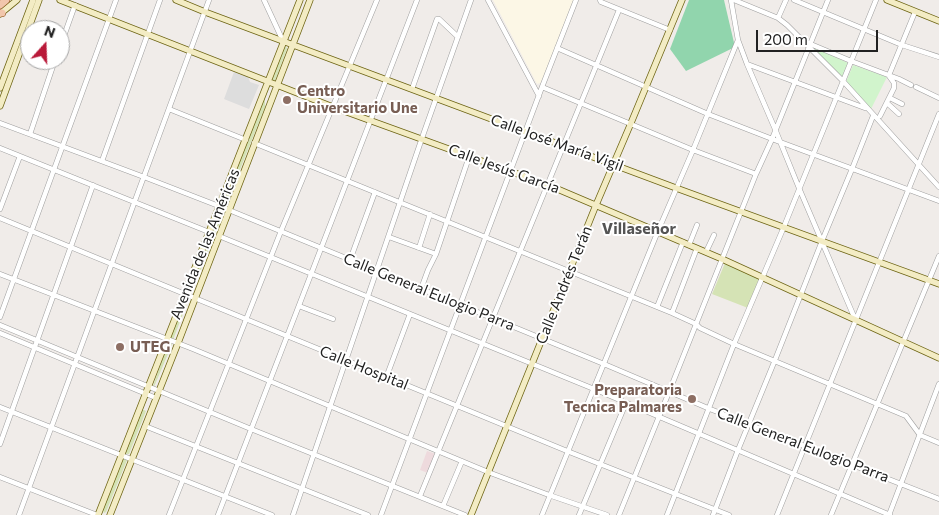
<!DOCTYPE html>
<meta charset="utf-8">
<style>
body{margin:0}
#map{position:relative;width:939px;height:515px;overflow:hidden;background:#f0ece9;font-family:Commissioner,sans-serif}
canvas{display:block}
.north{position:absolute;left:20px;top:20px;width:50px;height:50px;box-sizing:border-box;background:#fff;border:1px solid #a6a6a6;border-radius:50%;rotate:20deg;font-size:14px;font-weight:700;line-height:20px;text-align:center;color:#212121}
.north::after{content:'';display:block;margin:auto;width:18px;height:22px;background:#b91939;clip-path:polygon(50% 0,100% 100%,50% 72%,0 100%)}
.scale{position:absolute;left:756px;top:30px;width:122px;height:22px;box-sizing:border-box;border:2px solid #212121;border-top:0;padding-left:6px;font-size:15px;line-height:18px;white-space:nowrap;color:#212121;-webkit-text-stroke:4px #fff;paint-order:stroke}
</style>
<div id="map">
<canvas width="939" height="515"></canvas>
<div class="north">N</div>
<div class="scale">200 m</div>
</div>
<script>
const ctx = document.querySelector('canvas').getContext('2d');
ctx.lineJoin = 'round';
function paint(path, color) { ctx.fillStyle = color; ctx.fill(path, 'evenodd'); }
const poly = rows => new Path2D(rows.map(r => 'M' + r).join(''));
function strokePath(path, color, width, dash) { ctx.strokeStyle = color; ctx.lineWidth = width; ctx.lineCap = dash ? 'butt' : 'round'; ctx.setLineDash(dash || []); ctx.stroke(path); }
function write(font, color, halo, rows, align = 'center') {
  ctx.font = font + ' Commissioner,sans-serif'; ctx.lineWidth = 4; ctx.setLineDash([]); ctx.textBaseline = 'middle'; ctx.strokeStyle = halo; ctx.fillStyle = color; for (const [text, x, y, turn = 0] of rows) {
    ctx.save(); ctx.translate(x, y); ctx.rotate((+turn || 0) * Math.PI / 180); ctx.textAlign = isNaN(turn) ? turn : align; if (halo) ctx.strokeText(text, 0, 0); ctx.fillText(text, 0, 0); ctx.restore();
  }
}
paint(poly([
 [427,451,436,454,428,473,420,470]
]), '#eedadd');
paint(poly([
 [493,0,575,0,541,83,537,84]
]), '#fcf7e6');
paint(poly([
 [286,46,287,49,275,81,273,81,271,79,283,47],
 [270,86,265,99,265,107,227,202,224,205,223,201,268,87],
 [221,214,222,217,191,294,189,294,188,292,218,215],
 [725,263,759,279,748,308,712,294],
 [186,297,189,298,173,340,170,338],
 [169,341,173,342,154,387,153,386],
 [142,410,144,410,146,411,129,454,127,454,125,453],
 [125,458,127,460,106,512,104,513,103,510,123,459]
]), '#d5e3b5');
paint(poly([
 [811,46,848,63,842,78,810,47],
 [853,65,887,77,871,109,846,82]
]), '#d1f4cc');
paint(poly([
 [689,0,724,0,735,47,686,71,670,49]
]), '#91d5ad');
paint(poly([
 [234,72,248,77,250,82,259,85,249,109,224,99]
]), '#ddd');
const street = poly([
 [264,0,283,41],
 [488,0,539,96],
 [600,0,601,2,670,30],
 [731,0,738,40,747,64,775,129,799,188,855,319],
 [734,0,778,18,787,25,843,81,939,187],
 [794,0,902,45,939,57],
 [778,18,786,0],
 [808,43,851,61,899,79,911,85],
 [60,47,75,5],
 [557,48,708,114,780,142,939,201],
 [747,64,865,108],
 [889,75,915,12],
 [542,87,693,150,756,174],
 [916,87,939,98],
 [412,89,437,19,439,19,458,37],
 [890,98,902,104],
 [887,103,899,114],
 [169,109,246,140],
 [880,116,894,88,894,83,889,76],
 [0,123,144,177,229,210,604,364,710,409,939,499],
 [30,134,55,60],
 [254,143,672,313,696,324,700,328,734,344,906,416,920,435,939,443],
 [0,148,209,232],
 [102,161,160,0],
 [0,209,20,156],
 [0,218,567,451,729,515],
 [219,236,594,389,890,515],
 [389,237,436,254],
 [689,245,697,225],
 [419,248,430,214],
 [706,252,714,235],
 [350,260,375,192],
 [0,274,193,349,488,472,549,495,607,515],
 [421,289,428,270,436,254,469,157],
 [299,306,333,319],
 [657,307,683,242],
 [672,313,697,248],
 [0,317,116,0],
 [0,325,251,429,465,515],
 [0,333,156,398],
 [386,378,410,314],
 [0,407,272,515],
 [145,426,368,515],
 [0,444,93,185],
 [0,477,97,515],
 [420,496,619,10],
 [443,506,462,461],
 [19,515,209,0],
 [169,515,281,231,377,0],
 [218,515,417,0],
 [293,515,422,138,471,0],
 [381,515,542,87,576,0],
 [542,515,658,231,693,150,738,40],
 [579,515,626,403],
 [619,515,669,392,756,174,772,139,828,0],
 [667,515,734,344,783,229,876,0],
 [713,515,738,450,775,360,822,241,852,169,873,116],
 [777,515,939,114],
 [831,515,939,256],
 [889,515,939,384]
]);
const secondary = poly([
 [60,0,333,107,548,185,722,259,939,358],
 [176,0,205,12,676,188,939,284],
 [887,0,939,21],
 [0,14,17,0],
 [0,88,33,0],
 [0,106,39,0],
 [98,515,300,0],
 [110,515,178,343,310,0],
 [471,515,596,205,631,123,682,0]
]);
const primary = poly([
 [0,5,6,0],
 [0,13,2,13]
]);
strokePath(street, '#9e9e9e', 5.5);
strokePath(secondary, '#6d6413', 7);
strokePath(primary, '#8b4b13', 8);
strokePath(street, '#fff', 4.5);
strokePath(secondary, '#f3ecc4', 5.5);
strokePath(primary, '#f1c6ac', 7);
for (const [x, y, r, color] of [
 [287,100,5,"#8d6e63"],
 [120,347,5,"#8d6e63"],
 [692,399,5,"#8d6e63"]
]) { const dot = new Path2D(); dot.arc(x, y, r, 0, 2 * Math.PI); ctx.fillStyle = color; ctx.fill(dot); strokePath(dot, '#fff', 2); }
write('bold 15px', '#785e54', '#fff', [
 ["Centro",297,91],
 ["Universitario Une",297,108],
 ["UTEG",130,347],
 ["Preparatoria",682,390,"right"],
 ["Tecnica Palmares",682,407,"right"]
], 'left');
write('15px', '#212121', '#fff', [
 ["Calle José María Vigil",557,143,20],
 ["Calle Jesús García",504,169,20],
 ["Avenida de las Américas",205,244,-68],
 ["Calle Andrés Terán",564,285,-68],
 ["Calle General Eulogio Parra",429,292,22],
 ["Calle Hospital",364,368,22],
 ["Calle General Eulogio Parra",803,445,21]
]);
write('bold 16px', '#545454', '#fff', [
 ["Villaseñor",639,229]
]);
</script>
